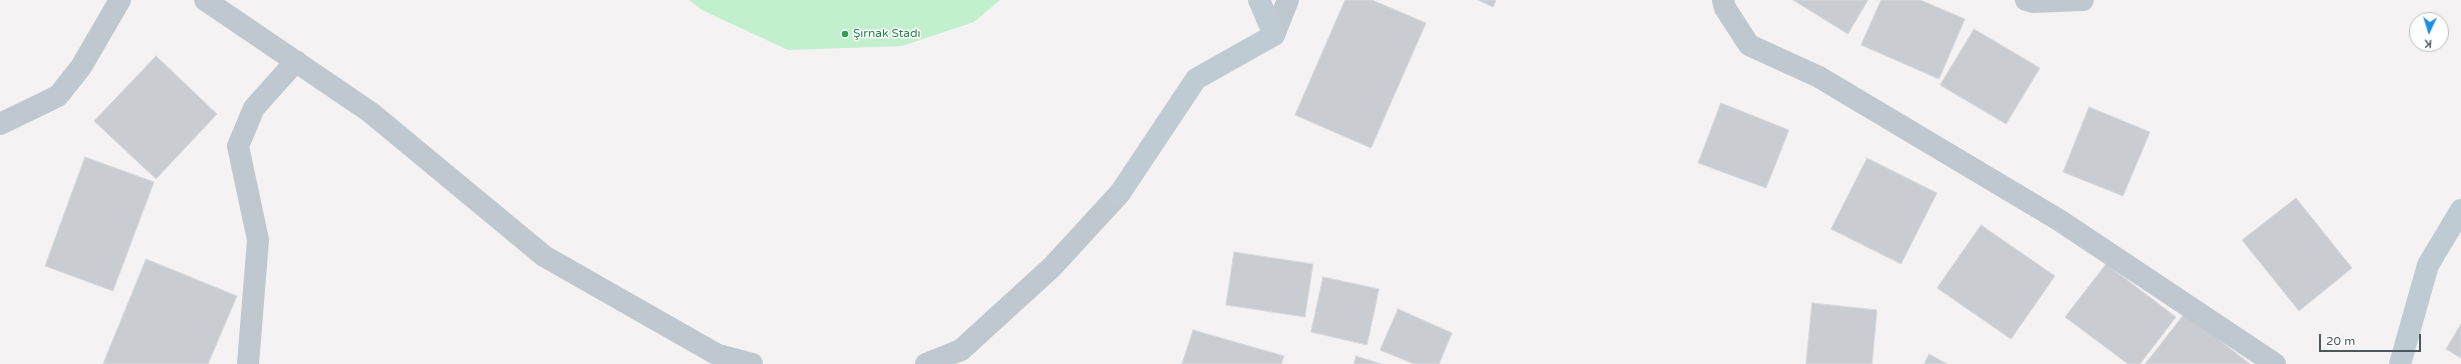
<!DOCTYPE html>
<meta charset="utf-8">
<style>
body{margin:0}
#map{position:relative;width:2461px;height:364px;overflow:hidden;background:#f4f2f2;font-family:"Varela Round",sans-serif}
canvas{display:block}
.north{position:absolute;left:2409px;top:12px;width:40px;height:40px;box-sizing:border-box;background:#fff;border:1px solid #b7bcbf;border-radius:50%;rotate:184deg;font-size:11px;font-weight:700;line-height:16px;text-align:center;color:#4a585f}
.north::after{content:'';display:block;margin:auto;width:14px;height:18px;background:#1d8ee3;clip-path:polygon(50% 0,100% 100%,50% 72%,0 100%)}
.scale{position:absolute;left:2319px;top:334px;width:102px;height:18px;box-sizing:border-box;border:2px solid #4a585f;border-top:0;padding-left:5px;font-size:12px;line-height:14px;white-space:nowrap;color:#4a585f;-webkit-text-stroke:3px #fff;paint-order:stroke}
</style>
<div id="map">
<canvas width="2461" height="364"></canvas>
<div class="north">K</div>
<div class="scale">20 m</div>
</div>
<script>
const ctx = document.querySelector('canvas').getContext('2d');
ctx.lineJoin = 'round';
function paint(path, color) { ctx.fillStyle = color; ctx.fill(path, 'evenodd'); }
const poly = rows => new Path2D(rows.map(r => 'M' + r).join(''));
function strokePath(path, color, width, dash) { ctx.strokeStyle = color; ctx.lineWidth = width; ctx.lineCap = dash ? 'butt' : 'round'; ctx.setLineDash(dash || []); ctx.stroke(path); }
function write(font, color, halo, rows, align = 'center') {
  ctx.font = font + ' "Varela Round",sans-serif'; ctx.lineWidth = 3; ctx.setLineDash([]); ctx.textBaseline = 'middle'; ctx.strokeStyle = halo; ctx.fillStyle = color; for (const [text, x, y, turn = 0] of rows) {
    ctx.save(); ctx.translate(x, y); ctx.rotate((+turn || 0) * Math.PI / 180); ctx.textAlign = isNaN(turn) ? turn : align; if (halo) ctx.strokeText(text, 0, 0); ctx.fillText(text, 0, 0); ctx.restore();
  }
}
paint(poly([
 [689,0,1000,0,974,22,902,46,788,50,702,10]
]), '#c2efce');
const building = poly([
 [1345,0,1372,0,1426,23,1371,148,1295,115,1345,0],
 [1478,0,1496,0,1493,7,1478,0],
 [1793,0,1868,0,1848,34,1793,0],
 [1881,0,1920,0,1965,19,1939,79,1861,45,1881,0],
 [1974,29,2040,68,2006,124,1940,85,1974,29],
 [156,56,217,114,156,179,94,121,156,56],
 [1721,103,1789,130,1766,188,1698,163,1721,103],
 [2089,107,2150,132,2123,196,2063,172,2089,107],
 [85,157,154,182,113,291,45,266,85,157],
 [1867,158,1937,193,1901,264,1831,229,1867,158],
 [2296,198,2352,268,2299,311,2242,240,2296,198],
 [1981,225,2055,276,2011,339,1937,288,1981,225],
 [1234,252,1313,264,1305,317,1226,305,1234,252],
 [146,259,237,296,208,364,103,364,146,259],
 [2106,264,2176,317,2140,364,2128,364,2065,317,2106,264],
 [1323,277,1379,289,1367,345,1311,332,1323,277],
 [1812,303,1877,310,1872,364,1806,364,1812,303],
 [1398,309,1452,333,1439,364,1414,364,1380,350,1398,309],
 [2185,313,2250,364,2145,364,2185,313],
 [2461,324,2461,358,2446,349,2461,324],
 [1193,330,1284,356,1281,364,1182,364,1193,330],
 [1929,354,1947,364,1924,364,1929,354],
 [1356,356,1381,364,1354,364,1356,356]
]);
paint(building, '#c9cdd1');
strokePath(building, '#d6d9dd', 1);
strokePath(poly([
 [205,0,370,112,544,256,718,355,752,364],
 [1723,0,1725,8,1749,45,1819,77,2059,220,2275,364],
 [2026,0,2033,2,2083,0],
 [1274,35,1288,0],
 [0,124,58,96,81,67,120,0],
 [248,364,258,240,238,146,254,108,296,61],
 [926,364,961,350,1052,267,1120,193]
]), '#bec8ce', 22);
strokePath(poly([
 [1120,193,1196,79,1274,35,1259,0],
 [2400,364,2428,265,2461,210]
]), '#becbd3', 22);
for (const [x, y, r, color] of [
 [845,34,4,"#2e9e5b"]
]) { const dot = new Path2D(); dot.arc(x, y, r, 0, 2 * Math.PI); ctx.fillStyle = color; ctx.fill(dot); strokePath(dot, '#fff', 1.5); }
write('12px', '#27864d', '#fff', [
 ["Şırnak Stadı",853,34]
], 'left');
</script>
